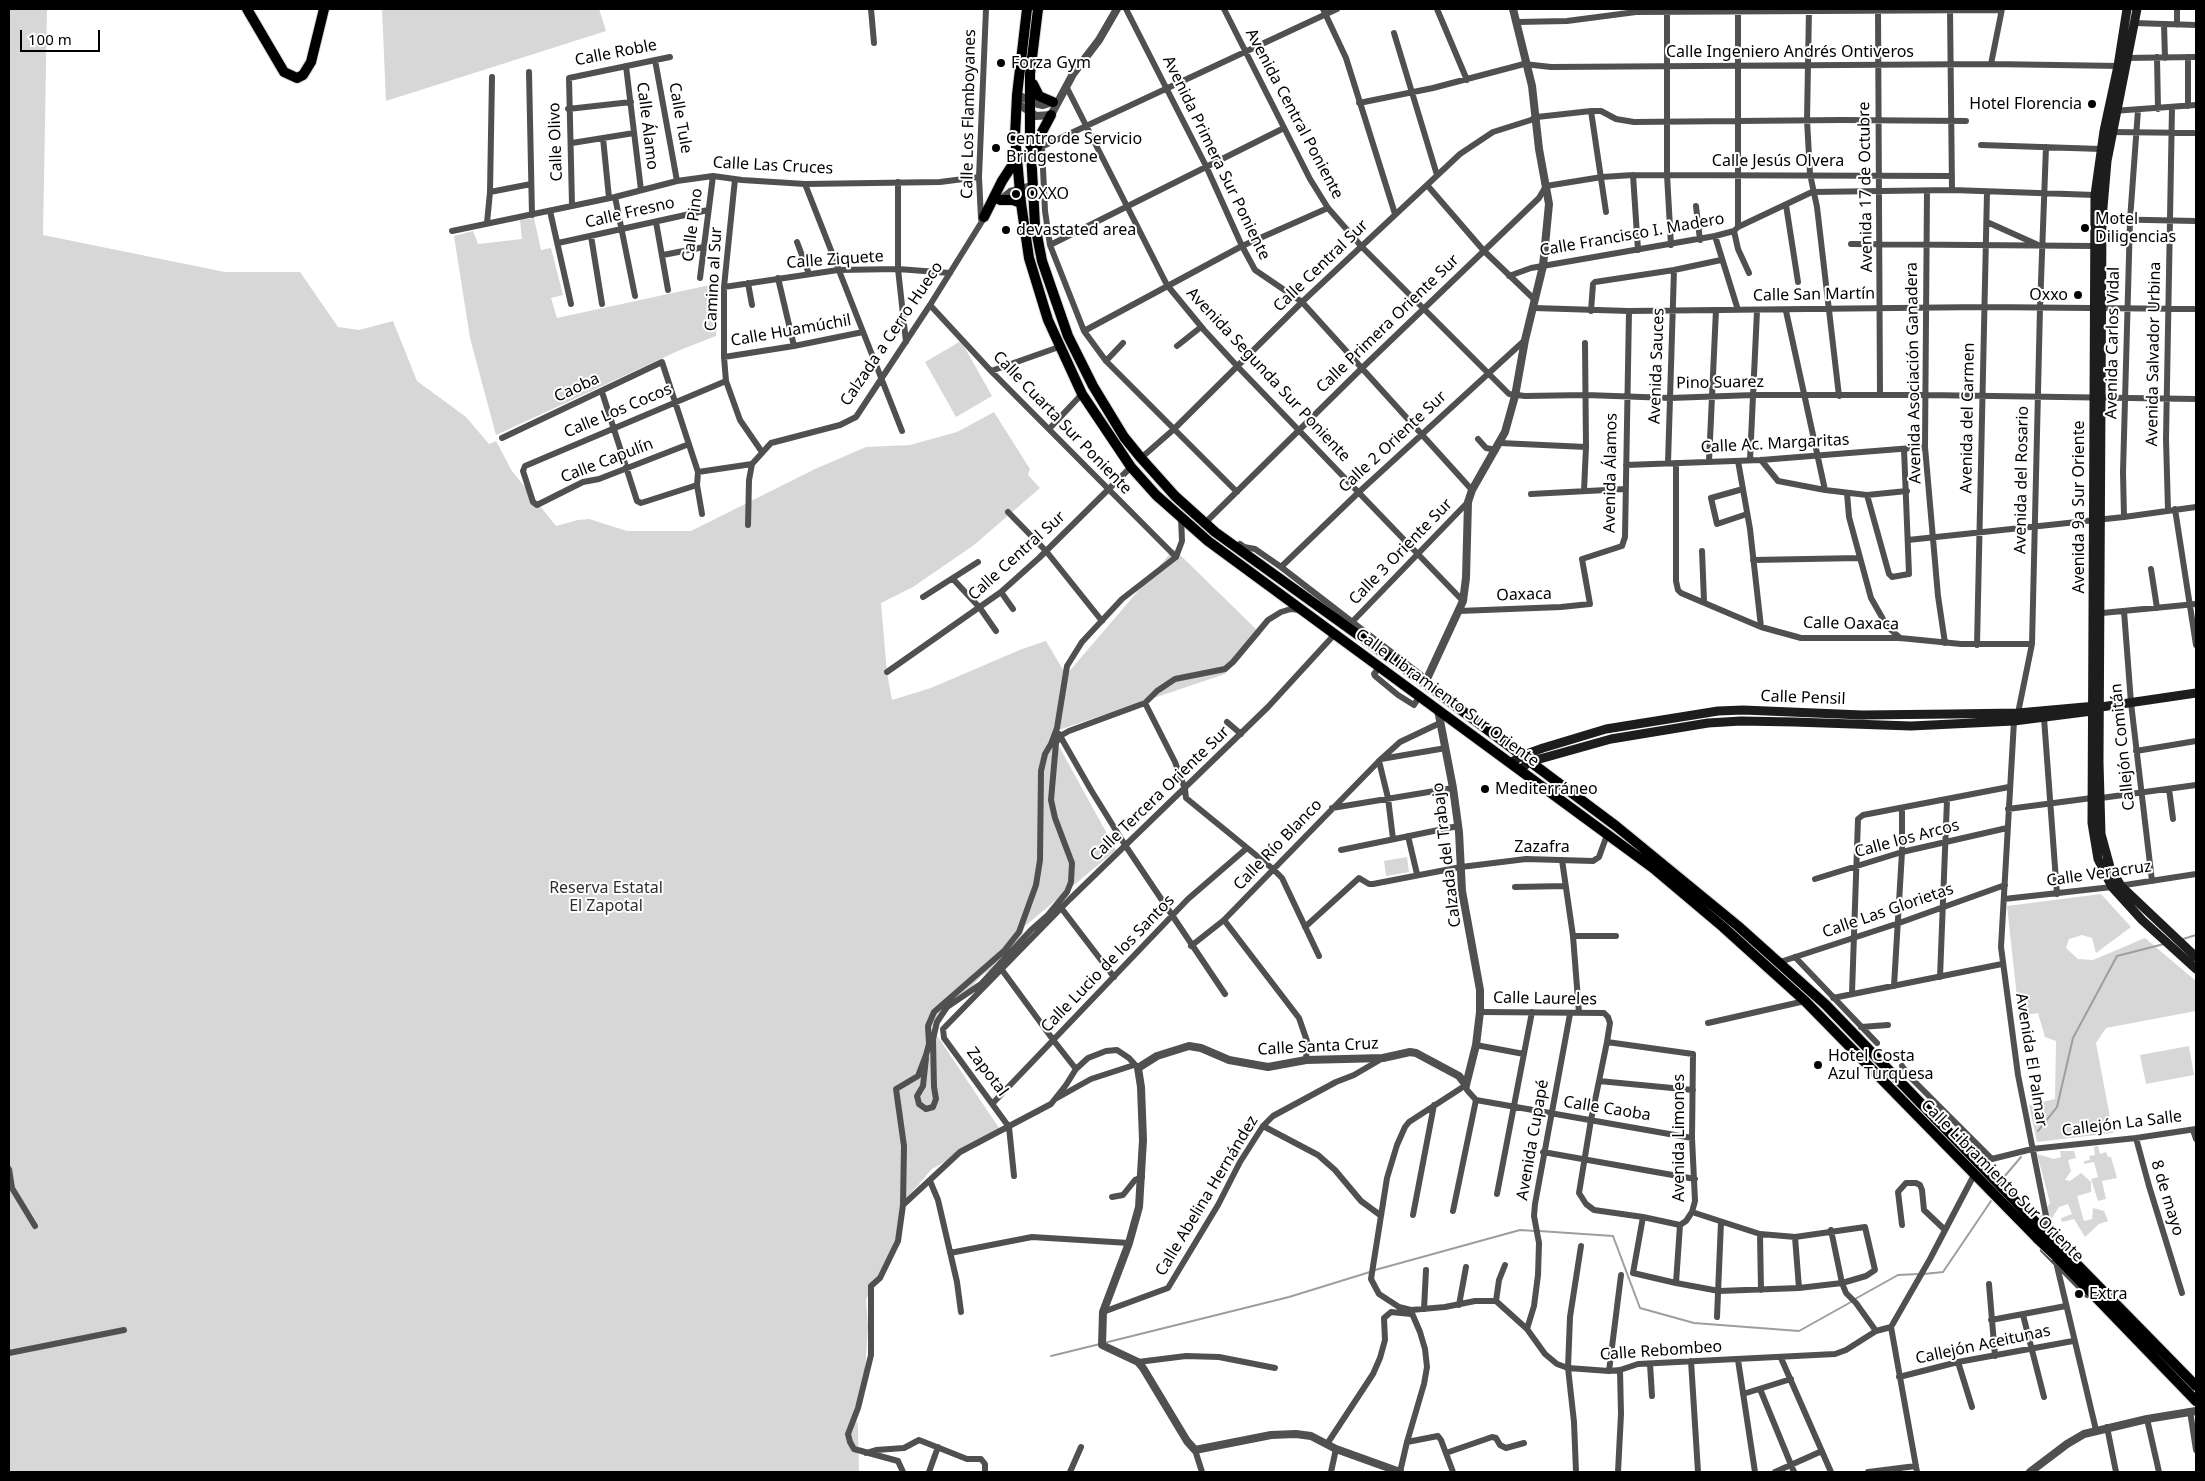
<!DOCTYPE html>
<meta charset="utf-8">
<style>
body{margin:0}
#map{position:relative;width:2205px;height:1481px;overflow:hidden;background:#fff;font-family:"Noto Sans",sans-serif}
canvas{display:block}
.frame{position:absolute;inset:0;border:10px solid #000;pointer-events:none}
.scale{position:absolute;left:20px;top:30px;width:80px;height:22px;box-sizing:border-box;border:2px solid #000;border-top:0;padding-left:6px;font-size:15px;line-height:18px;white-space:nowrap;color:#000;-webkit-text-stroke:4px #fff;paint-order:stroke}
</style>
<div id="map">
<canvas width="2205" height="1481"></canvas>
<div class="frame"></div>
<div class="scale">100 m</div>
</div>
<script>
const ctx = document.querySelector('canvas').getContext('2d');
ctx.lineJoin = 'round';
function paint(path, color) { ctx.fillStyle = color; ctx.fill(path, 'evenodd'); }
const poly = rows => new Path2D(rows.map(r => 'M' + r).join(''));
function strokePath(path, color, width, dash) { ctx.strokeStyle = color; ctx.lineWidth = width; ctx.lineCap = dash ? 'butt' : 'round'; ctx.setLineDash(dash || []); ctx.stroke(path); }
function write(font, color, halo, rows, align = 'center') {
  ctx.font = font + ' "Noto Sans",sans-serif'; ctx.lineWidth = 4; ctx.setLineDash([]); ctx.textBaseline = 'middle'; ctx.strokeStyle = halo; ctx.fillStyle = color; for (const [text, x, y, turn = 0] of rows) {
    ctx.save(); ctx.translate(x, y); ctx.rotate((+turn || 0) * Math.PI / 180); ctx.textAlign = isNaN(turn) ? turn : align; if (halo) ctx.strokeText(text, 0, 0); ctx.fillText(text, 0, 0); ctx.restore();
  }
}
paint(poly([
 [9,9,47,9,43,235,225,272,300,272,338,327,359,330,393,321,417,381,466,417,489,444,496,441,512,471,556,526,578,520,589,519,627,531,691,531,815,469,866,447,910,445,957,432,994,412,1030,469,1028,475,1040,488,974,545,913,587,881,603,887,673,892,700,931,688,1022,649,1046,641,1066,675,1174,549,1261,634,1225,674,1059,730,1056,741,1116,850,1025,926,1022,935,990,970,980,977,970,989,951,1001,932,1028,1001,1131,932,1169,905,1200,900,1238,873,1284,866,1300,868,1326,865,1372,855,1413,858,1427,859,1472,9,1472],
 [382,9,599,9,606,31,386,101],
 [534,218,541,250,551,248,563,295,551,298,557,318,719,283,716,336,680,350,496,435,470,338,454,236,473,231,478,244,522,239,520,220],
 [961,341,992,396,956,417,925,362],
 [1407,857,1409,872,1386,876,1384,861],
 [2101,894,2131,927,2096,953,2092,938,2082,935,2069,939,2066,948,2078,959,2093,960,2145,938,2196,981,2196,1011,2106,1028,2096,1043,2113,1133,2037,1142,2029,1105,2055,1099,2056,1041,2045,1037,2038,1013,2019,1016,2007,906],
 [2189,1046,2194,1075,2146,1084,2140,1055],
 [2098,1146,2100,1154,2106,1152,2108,1157,2111,1157,2117,1178,2102,1181,2106,1199,2098,1201,2091,1179,2098,1177,2094,1162,2084,1164,2084,1161,2090,1160,2089,1156,2095,1155,2094,1147],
 [2060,1151,2074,1151,2076,1158,2068,1160,2071,1171,2065,1180,2070,1181,2081,1173,2091,1182,2091,1192,2077,1196,2084,1221,2092,1219,2093,1208,2104,1211,2108,1221,2099,1224,2085,1237,2074,1219,2062,1222,2061,1218,2072,1214,2068,1204,2059,1207,2052,1218,2043,1223,2039,1218,2050,1203,2037,1154,2054,1159,2061,1157]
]), '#d7d7d7');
strokePath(poly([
 [2183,939,2196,935],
 [2038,1131,2057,1107,2073,1038,2117,956,2164,944],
 [2004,1177,2021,1157],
 [1539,1231,1613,1236,1640,1308,1694,1323,1799,1331,1851,1302],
 [1375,1270,1520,1230,1535,1231],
 [1924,1274,1943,1272,1991,1201],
 [1855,1299,1898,1275,1919,1274],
 [1104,1343,1289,1297,1370,1272],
 [1051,1356,1100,1344]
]), '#9e9e9e', 2);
const primary = poly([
 [247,9,284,72,297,78,303,75,311,62,324,9],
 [1027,9,1017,95,1015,136,1021,203,1029,258,1048,320,1082,394,1131,467,1156,495,1208,541,1653,868,1723,927,1805,1001,2038,1239],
 [1038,9,1030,74,1030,133,1035,225,1042,261,1068,336,1093,386,1124,437,1141,458,1175,496,1215,532,1425,683,1616,826,1738,926,1826,1005,2045,1232],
 [1033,84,1039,96,1053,102],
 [1034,157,1042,132,1051,115],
 [1000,200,1013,200,1021,203],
 [984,217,1002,181,1017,158],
 [2061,1248,2196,1386],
 [2056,1256,2196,1401]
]);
strokePath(primary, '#dbdbdb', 12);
strokePath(poly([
 [871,9,874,43],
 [1126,9,1206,166,1242,246,1255,270,1302,302,1472,490],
 [1224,9,1310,179,1328,208,1362,247,1509,394,1525,396,1586,395,1670,398,1754,395,1925,395,2196,399],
 [1323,9,1346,58,1395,214],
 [1437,9,1467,80],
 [1667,9,1667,175,1671,245],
 [1738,9,1738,227],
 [1809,9,1807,120,1810,174,1817,207,1839,396],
 [1878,9,1880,395],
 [1950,9,1952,190],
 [2177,9,2177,25],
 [1517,22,1567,21,1636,12,2001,10],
 [2134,23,2196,25],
 [2164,24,2165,58],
 [1394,33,1437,175],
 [2157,57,2158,109],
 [2188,57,2188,106],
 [2125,58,2196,57],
 [655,60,677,181],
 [1991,64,2002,9],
 [626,66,641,190],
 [529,72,532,215],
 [1066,86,1167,285,1204,330,1238,367,1463,601],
 [1359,103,1433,88,1524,64,1551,67,1991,64,2120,66],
 [568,109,631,102],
 [1591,111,1606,212],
 [2113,111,2196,105],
 [2110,132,2196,133],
 [603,138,609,198],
 [572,143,634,133],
 [1981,145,2101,149],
 [1042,147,1045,211,1050,245,1084,331,1106,361,1237,492],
 [2046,147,2040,308,2032,644,2018,713,2014,721,2001,947,2018,1075,2050,1236],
 [1039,148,1337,9],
 [1633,175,1638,250],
 [735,179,724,287,724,357,726,381,740,420,762,452],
 [898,182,898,269,906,342],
 [805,184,902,431],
 [1427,185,1484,251,1535,300],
 [1927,191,1925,447,1938,596,1945,643],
 [490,192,531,184],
 [615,197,635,296],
 [999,200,1010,191,1032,185],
 [572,205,569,78,670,57],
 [1786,205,1798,282],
 [1696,206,1700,240],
 [550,211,571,304],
 [981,219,979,177,986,9],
 [2100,219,2196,221],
 [656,222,668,290],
 [1987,222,2036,244],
 [487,223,490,192,492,77],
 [452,231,615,197,677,181,713,176,742,180,805,184,940,182,979,177],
 [1734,231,1738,249,1749,273],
 [591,236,602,304],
 [1715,236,1738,310],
 [797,242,809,274],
 [558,243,708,210],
 [1851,244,2094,246],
 [1050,245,1284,128],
 [663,255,704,247],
 [1509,276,1531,268,1715,236,1734,231,1738,227,1812,192,1952,190,2095,195],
 [700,278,713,176],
 [778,278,794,346],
 [748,283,752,305],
 [724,287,838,270,898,269,950,273],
 [930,305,991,371,1176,557],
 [1534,308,1629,311,1984,307,2196,309],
 [1591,311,1593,284,1595,282,1674,270,1721,260],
 [1786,311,1825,490],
 [1084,331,1242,246,1328,208],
 [1177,346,1201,327],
 [724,357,794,346,863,332],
 [1106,361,1123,343],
 [991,371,1059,347],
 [602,392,637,501,641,503,697,485],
 [1050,428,1082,394],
 [502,438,662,362,698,472,697,485,702,514],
 [1478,439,1486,448,1496,450],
 [1500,443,1586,447],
 [689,444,599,479,583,482,537,505,533,502,523,471,525,466,726,381],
 [1141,458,1173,430,1302,302,1427,185,1460,154,1493,132,1531,120,1537,117,1591,111,1601,111,1616,119,1634,122,1842,120,1966,121],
 [1750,460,1757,311],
 [1761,460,1778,481,1825,490,1867,495,1907,491],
 [1709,461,1716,310],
 [1738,461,1750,529,1761,627],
 [1668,463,1674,270],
 [1676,463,1676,581,1678,590,1681,593,1761,627,1801,638,1900,638,1961,644,2032,644],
 [1626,465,1761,460,1925,447],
 [698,472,752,464],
 [1743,489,1711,498,1717,524,1747,514],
 [1584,491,1586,447,1585,343],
 [1847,493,1849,517,1871,598,1887,626,1900,638],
 [1531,494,1625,489],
 [1867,495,1889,574,1892,577,1909,574,1904,449],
 [2175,509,2196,645],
 [2168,510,2166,439,2172,108],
 [1008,512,1046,551,1102,621],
 [2124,517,2123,472,2130,220,2138,110],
 [1205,523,1361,369,1539,198,1546,186,1602,177,1633,175,1952,176],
 [748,525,749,480,752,464,771,443,840,425,856,417,930,305,986,215],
 [1908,540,2124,517,2196,507],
 [1240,544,1244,547,1255,549,1281,567,1421,675],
 [1702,551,1704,601],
 [1753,560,1860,558],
 [1281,567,1359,492,1525,340],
 [2151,569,2157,608],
 [953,579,980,608,996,631],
 [1001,592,1013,609],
 [923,597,978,562],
 [1459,611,1561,607,1590,604,1582,559,1622,546,1625,537,1629,311],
 [2124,611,2131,703,2152,881],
 [2102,613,2196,604],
 [1353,621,1468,502],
 [1977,645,1987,192],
 [1379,668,1374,674,1375,676,1398,695,1414,705,1419,697],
 [887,672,1001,592,1039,558,1131,467],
 [1145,703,1175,762,1185,789,1186,798,1273,869,1282,878,1319,956],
 [2044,718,2057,894],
 [1227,722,1241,734],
 [1059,734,1091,790,1125,845,1225,994],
 [2136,751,2196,741],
 [1381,759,1446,748],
 [1379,761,1388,798,1393,839],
 [2169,789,2173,819],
 [2101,798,2196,785],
 [1332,808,1453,788],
 [2008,809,2092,798],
 [1408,836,1417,874],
 [1341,850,1458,826],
 [1562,860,1573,936,1579,1013],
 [1815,879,1902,852,2007,828],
 [1515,887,1565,886],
 [2004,899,2112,887,2196,874],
 [1062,909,1114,977],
 [1224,920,1299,1018,1307,1041,1306,1060],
 [1305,927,1359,878,1369,884,1373,884,1461,867,1526,859,1593,861,1599,857,1607,835],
 [1573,936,1616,936],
 [1191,946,1224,920,1379,761,1400,742,1440,723],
 [1795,957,1877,1043],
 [1780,962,1899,923,2005,885],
 [1002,970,1054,1041,1076,1069],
 [1940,977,1947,800],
 [1894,986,1902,852,1902,808],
 [1852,993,1858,819,1863,815,2009,787],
 [1833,998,2002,964],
 [1480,1012,1604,1013,1608,1017,1610,1023,1607,1042,1591,1120,1579,1193,1586,1204,1594,1210,1643,1217,1680,1225,1686,1221,1692,1212,1695,1201,1692,1138,1693,1054,1607,1042],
 [1708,1023,1805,1001],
 [1861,1027,1888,1025],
 [1476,1045,1524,1054],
 [926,1058,923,1086,917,1096,919,1104,926,1109,933,1107,936,1099,934,1087,933,1039,937,1022,947,1007,981,984,1031,930,1048,915,1067,892,1071,882,1072,863,1055,818,1051,800,1056,743,1060,736,1069,731,1145,703,1157,691,1175,679,1225,669,1233,662,1268,620,1281,612,1291,609,1300,610],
 [1902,1066,1910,1077,1992,1159,2032,1149,2136,1138,2196,1129],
 [1599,1081,1693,1090],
 [1057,1098,1091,1079,1134,1065],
 [993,1103,1188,899,1247,848],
 [1263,1126,1318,1155,1335,1170,1361,1201,1380,1215],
 [2193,1130,2196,1139],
 [1692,1138,1476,1100,1467,1090,1466,1085,1409,1122,1405,1127,1397,1145,1387,1178,1371,1279,1379,1294,1399,1307,1411,1310,1445,1307,1475,1301,1496,1301,1527,1329,1545,1354,1557,1364,1568,1368,1609,1371,1620,1370,1638,1364,1835,1354,1846,1350,1876,1331,1891,1327,1930,1259,1974,1175],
 [2136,1138,2149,1186,2182,1293],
 [1543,1152,1695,1179],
 [9,1169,12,1188,35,1226],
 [1014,1176,1009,1127,944,1038,943,1029,1070,899,1268,707,1334,635],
 [930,1181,938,1200,957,1282,961,1312],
 [1497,1194,1532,1012],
 [1112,1197,1123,1195,1135,1180,1142,1177],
 [903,1205,960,1152,1051,1104,1066,1085,1076,1069,1088,1058,1106,1051,1117,1050,1129,1058,1138,1068],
 [1453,1211,1476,1100],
 [1413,1215,1434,1105],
 [1643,1217,1633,1273,1676,1283,1719,1291,1799,1288,1842,1283,1866,1276,1875,1270,1865,1227,1795,1237,1784,1236,1760,1234,1692,1212],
 [1902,1225,1898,1192,1906,1183,1916,1183,1920,1185,1922,1190,1924,1210,1944,1229],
 [1831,1230,1842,1283,1846,1293,1856,1303,1876,1331],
 [1760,1234,1761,1290],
 [1795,1237,1799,1288],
 [2043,1250,2087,1295],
 [950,1253,1032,1237,1129,1243],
 [2057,1266,2096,1430],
 [1676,1283,1680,1225],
 [1989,1284,1995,1356],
 [1496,1301,1499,1280,1505,1265],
 [1459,1305,1466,1267],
 [1424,1309,1426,1270],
 [1103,1312,1168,1288,1218,1205,1240,1162,1263,1126,1273,1116,1336,1082,1354,1075,1383,1058],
 [2023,1315,2044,1397],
 [1717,1317,1721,1222],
 [1991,1320,2066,1306],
 [1891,1327,1917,1472],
 [1527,1329,1534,1306,1538,1275,1539,1243,1534,1216,1535,1204,1570,1014],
 [9,1353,124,1330],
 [1781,1358,1831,1472],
 [1738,1360,1755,1472],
 [1691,1361,1698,1472],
 [1138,1362,1186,1356,1219,1357,1275,1368],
 [1958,1362,1972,1407],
 [1650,1364,1652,1396],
 [1609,1371,1621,1275],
 [1899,1377,1958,1362,2073,1341],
 [1760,1389,1794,1472],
 [1743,1394,1791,1379],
 [2190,1411,2196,1450],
 [2147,1419,2159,1472],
 [2107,1427,2116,1472],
 [1407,1442,1438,1436,1441,1440,1453,1472],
 [1327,1444,1373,1374,1380,1358,1385,1340,1384,1318,1391,1312,1411,1314],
 [1195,1450,1202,1472],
 [866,1453,876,1450,904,1448,919,1440,967,1459,981,1459,985,1464,985,1472],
 [1446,1453,1492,1437,1496,1438,1500,1445,1506,1448,1524,1443],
 [903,1472,898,1461,854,1449,850,1442,848,1434,858,1408,871,1355,871,1286,880,1278,898,1241,903,1205,904,1146,896,1089,918,1076,926,1055,929,1044,928,1026,934,1012,1004,951,1019,932,1036,885,1040,860,1041,771,1045,754,1051,744,1057,728,1067,666,1082,642,1122,599,1176,557,1182,541,1181,518],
 [929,1472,938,1447],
 [1070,1472,1081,1447],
 [1331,1472,1336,1449],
 [1400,1472,1407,1442,1424,1384,1427,1367,1425,1349,1420,1332,1411,1311],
 [1576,1472,1574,1422,1568,1368,1570,1317,1581,1246],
 [1618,1472,1621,1414,1620,1370],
 [1775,1472,1822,1451],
 [1868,1472,1916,1466]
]), '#505050', 6);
strokePath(poly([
 [1017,95,1038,104,1043,105,1053,102],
 [1017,103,1036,116,1051,115,1073,74,1099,40,1117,9],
 [1425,683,1463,601,1466,578,1468,502,1472,490,1505,432,1515,396,1525,340,1543,266,1549,204,1539,149,1532,86,1513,9],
 [1438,710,1453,788,1459,832,1462,891,1480,990,1480,1012,1476,1045,1466,1085],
 [1400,1472,1336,1449,1311,1436,1296,1434,1271,1435,1195,1450,1187,1441,1143,1368,1138,1362,1102,1345,1103,1312,1129,1243,1139,1207,1143,1140,1141,1087,1138,1068,1157,1056,1189,1046,1201,1048,1229,1060,1268,1067,1306,1060,1383,1058,1410,1052,1416,1053,1459,1076,1466,1085],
 [2030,1472,2067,1444,2084,1434,2147,1419,2196,1411]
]), '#505050', 8);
strokePath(poly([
 [2127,9,2118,66,2104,131,2095,195,2092,823,2098,859,2112,887,2142,920,2196,969],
 [2137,9,2107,161,2102,219,2099,762,2101,834,2110,867,2121,886,2196,957],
 [1511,763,1521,756,1543,748,1606,729,1718,711,1743,710,1862,715,1951,714,2018,713,2096,706],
 [1520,770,1529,762,1611,739,1708,723,1741,721,1794,722,1911,726,2014,721,2092,711,2101,707,2196,693]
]), '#1d1d1d', 9);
strokePath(primary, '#000', 10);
const primaryBridge = poly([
 [2045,1232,2061,1248],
 [2038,1239,2056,1256]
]);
strokePath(primaryBridge, '#dbdbdb', 12, []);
strokePath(primaryBridge, '#000', 10);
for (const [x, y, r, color] of [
 [1001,63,5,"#000"],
 [2092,104,5,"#000"],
 [996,148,5,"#000"],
 [1016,194,5,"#000"],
 [2085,228,5,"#000"],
 [1006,230,5,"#000"],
 [2078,295,5,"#000"],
 [1485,789,5,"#000"],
 [1818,1065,5,"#000"],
 [2079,1294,5,"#000"]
]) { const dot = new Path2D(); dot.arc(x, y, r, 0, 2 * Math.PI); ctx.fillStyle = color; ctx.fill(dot); strokePath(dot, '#fff', 2); }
write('16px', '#000', '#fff', [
 ["Calle Ingeniero Andrés Ontiveros",1790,52],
 ["Calle Roble",616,53,-11],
 ["Calle Los Flamboyanes",969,114,-89],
 ["Avenida Central Poniente",1294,114,62],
 ["Calle Tule",680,118,80],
 ["Calle Álamo",647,126,83],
 ["Calle Olivo",556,142,-92],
 ["Avenida Primera Sur Poniente",1216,158,64],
 ["Calle Jesús Olvera",1778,161],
 ["Calle Las Cruces",773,166,3],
 ["Avenida 17 de Octubre",1866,187,-91],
 ["Calle Fresno",630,213,-13],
 ["Calle Pino",693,225,-83],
 ["Calle Francisco I. Madero",1632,235,-10],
 ["Calle Ziquete",835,260,-4],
 ["Calle Central Sur",1321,266,-44],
 ["Camino al Sur",714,279,-87],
 ["Calle San Martín",1814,295,-1],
 ["Calle Primera Oriente Sur",1388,324,-44],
 ["Calle Huamúchil",791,331,-10],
 ["Calzada a Cerro Hueco",892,334,-56],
 ["Avenida Carlos Vidal",2113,343,-89],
 ["Avenida Salvador Urbina",2154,354,-89],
 ["Avenida Sauces",1657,366,-88],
 ["Avenida Asociación Ganadera",1914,373,-91],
 ["Avenida Segunda Sur Poniente",1268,375,47],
 ["Pino Suarez",1720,383,-1],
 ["Caoba",577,388,-25],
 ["Calle Los Cocos",618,411,-23],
 ["Avenida del Carmen",1968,418,-89],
 ["Calle Cuarta Sur Poniente",1062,423,46],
 ["Calle 2 Oriente Sur",1393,442,-43],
 ["Calle Ac. Margaritas",1775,444,-3],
 ["Calle Capulín",607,461,-21],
 ["Avenida Álamos",1611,473,-89],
 ["Avenida del Rosario",2022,480,-89],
 ["Avenida 9a Sur Oriente",2079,507,-90],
 ["Calle 3 Oriente Sur",1401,552,-46],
 ["Calle Central Sur",1017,556,-42],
 ["Oaxaca",1524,595,-2],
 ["Calle Oaxaca",1851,624,1],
 ["Calle Libramiento Sur Oriente",1447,698,36],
 ["Calle Pensil",1803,698,2],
 ["Callejón Comitán",2123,747,-96],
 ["Calle Tercera Oriente Sur",1160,794,-44],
 ["Calle los Arcos",1907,839,-15],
 ["Calle Río Blanco",1278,845,-46],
 ["Zazafra",1542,847],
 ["Calzada del Trabajo",1447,855,-97],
 ["Calle Veracruz",2099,874,-8],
 ["Calle Las Glorietas",1888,911,-19],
 ["Calle Lucio de los Santos",1108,964,-46],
 ["Calle Laureles",1545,999,1],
 ["Calle Santa Cruz",1318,1047,-3],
 ["Avenida El Palmar",2031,1060,81],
 ["Zapotal",987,1072,53],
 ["Calle Caoba",1607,1109,9],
 ["Callejón La Salle",2122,1124,-7],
 ["Avenida Limones",1679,1138,-90],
 ["Avenida Cupapé",1533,1140,-80],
 ["Calle Libramiento Sur Oriente",2002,1181,45],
 ["Calle Abelina Hernández",1207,1196,-59],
 ["8 de mayo",2167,1198,73],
 ["Callejón Aceitunas",1983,1345,-12],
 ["Calle Rebombeo",1661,1351,-4]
]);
write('16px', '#000', '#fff', [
 ["Forza Gym",1011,63],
 ["Hotel Florencia",2082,104,"right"],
 ["Centro de Servicio",1006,139],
 ["Bridgestone",1006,157],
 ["OXXO",1026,194],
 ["Motel",2095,219],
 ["Diligencias",2095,237],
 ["devastated area",1016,230],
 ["Oxxo",2068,295,"right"],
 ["Mediterráneo",1495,789],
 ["Hotel Costa",1828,1056],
 ["Azul Turquesa",1828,1074],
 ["Extra",2089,1294]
], 'left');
write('16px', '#2e2e2e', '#fff', [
 ["Reserva Estatal",606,888],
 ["El Zapotal",606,906]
]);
</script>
